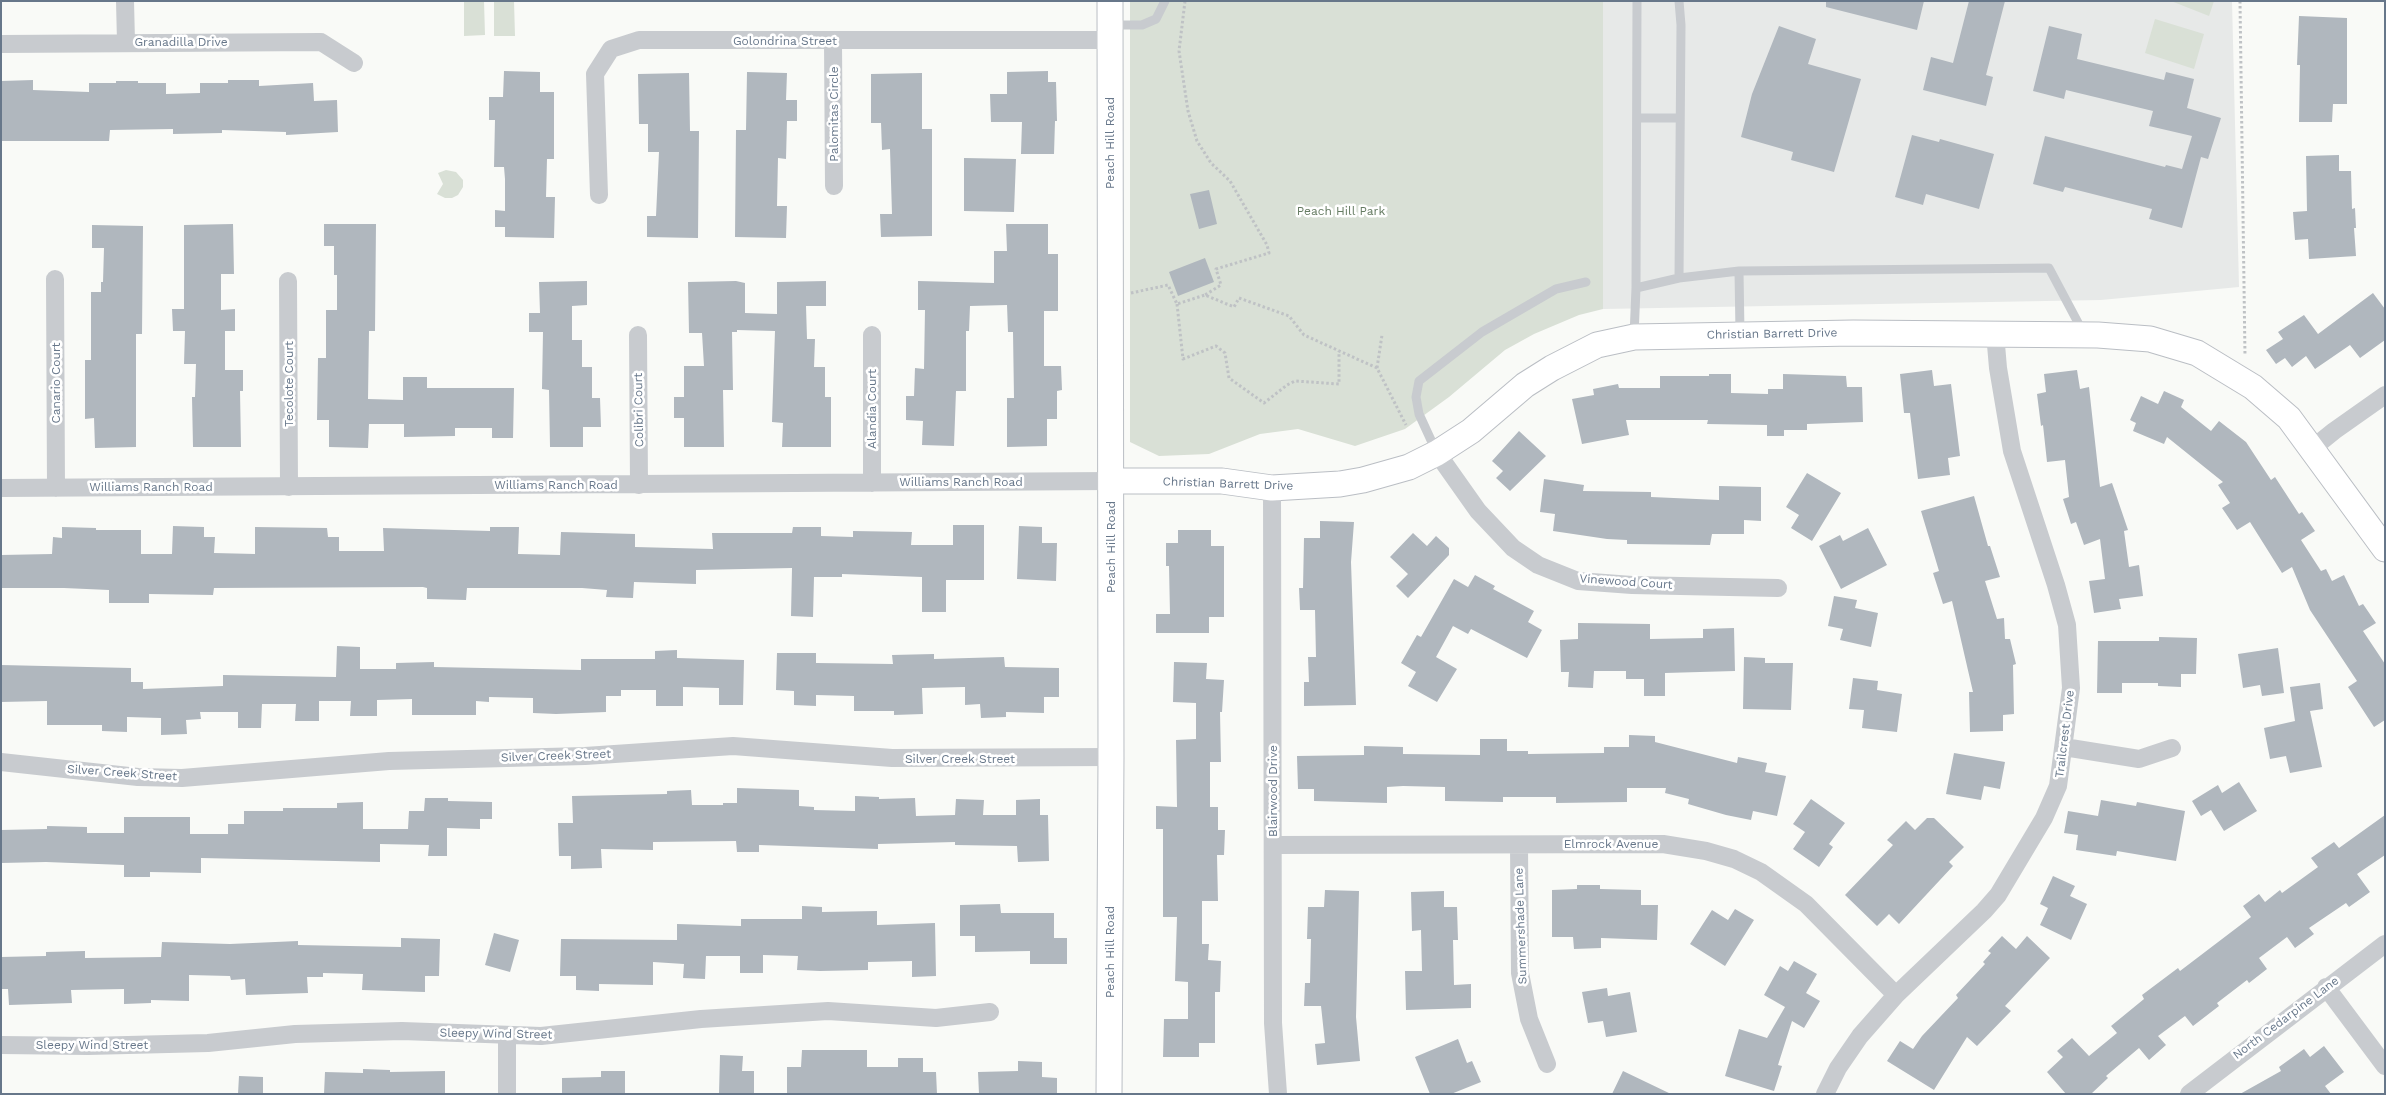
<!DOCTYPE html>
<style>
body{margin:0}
#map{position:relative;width:2386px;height:1095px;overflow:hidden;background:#f9faf7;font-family:"Work Sans",sans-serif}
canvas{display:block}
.frame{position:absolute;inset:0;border:2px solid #67778a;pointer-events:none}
</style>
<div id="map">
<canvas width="2386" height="1095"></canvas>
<div class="frame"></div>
</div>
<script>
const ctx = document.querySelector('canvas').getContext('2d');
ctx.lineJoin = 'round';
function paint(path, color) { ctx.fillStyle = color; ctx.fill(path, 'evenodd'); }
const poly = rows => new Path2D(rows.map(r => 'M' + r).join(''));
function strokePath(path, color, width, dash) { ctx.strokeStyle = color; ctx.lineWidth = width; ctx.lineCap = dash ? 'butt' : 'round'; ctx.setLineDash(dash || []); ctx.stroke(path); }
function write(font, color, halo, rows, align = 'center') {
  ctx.font = font + ' "Work Sans",sans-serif'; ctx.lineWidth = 5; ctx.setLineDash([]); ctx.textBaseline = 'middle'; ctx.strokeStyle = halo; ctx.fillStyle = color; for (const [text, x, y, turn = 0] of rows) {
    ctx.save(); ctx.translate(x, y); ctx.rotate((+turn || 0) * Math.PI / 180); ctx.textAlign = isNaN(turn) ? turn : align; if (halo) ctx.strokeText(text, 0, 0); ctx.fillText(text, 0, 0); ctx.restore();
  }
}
paint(poly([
 [1603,1,2232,1,2239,287,2101,300,1603,309]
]), '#e7e9e8');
paint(poly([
 [464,1,484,1,485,35,464,36],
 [494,1,514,1,515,36,494,36],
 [1130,1,1603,1,1603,309,1579,315,1534,334,1505,350,1449,397,1405,429,1355,446,1298,429,1260,434,1209,454,1159,456,1130,442],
 [2171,1,2214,1,2209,16],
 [2155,19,2204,34,2194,69,2145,53],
 [446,170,456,172,463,180,463,187,458,195,452,198,445,198,437,194,443,184,438,173]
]), '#d9e0d6');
paint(poly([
 [1826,1,1924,1,1917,30,1826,7],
 [1969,1,2005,1,1986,75,1993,77,1986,106,1923,90,1931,57,1953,63],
 [2299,16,2347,18,2347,104,2333,104,2332,122,2299,122,2300,65,2297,65],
 [1779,26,1816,39,1808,64,1861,79,1834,172,1791,160,1793,152,1741,137,1752,94],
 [2049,26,2082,34,2077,59,2164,80,2166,72,2194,79,2187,108,2221,118,2208,159,2201,157,2182,228,2149,219,2152,209,2065,187,2063,192,2033,184,2045,136,2165,167,2166,165,2182,169,2192,136,2149,126,2153,111,2066,90,2064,99,2033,91],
 [504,71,540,72,540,92,554,92,554,159,547,159,546,197,555,197,554,238,505,237,505,227,495,227,495,210,505,211,505,179,504,167,494,167,495,120,489,120,489,97,503,97],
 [1048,71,1048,82,1056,82,1057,121,1055,121,1054,154,1021,154,1022,122,991,122,990,94,1007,94,1007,72],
 [747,72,787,73,786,100,797,100,797,121,787,121,786,159,778,158,777,206,787,206,786,238,735,237,736,130,746,130],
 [689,73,690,131,699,131,698,238,647,237,647,216,656,216,659,152,648,152,648,124,639,124,638,74],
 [922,73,922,129,932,129,932,236,881,237,880,214,892,214,890,149,882,150,881,123,871,123,871,74],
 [33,80,33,90,89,92,89,83,116,83,116,81,138,81,138,83,166,83,166,94,200,93,200,83,228,83,228,80,259,80,259,86,313,83,314,101,337,100,338,132,286,135,286,132,222,130,222,133,173,134,173,129,110,130,109,141,2,141,1,81],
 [1912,135,1939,142,1940,139,1994,154,1979,209,1926,194,1923,205,1895,197],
 [2339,155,2339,171,2351,171,2352,209,2355,208,2356,228,2354,228,2356,256,2309,259,2308,239,2295,240,2293,212,2307,211,2306,156],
 [964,158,1016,159,1014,212,964,211],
 [1209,190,1217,224,1199,229,1190,194],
 [233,224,234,274,221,274,221,310,235,309,235,331,225,331,225,370,243,370,243,391,240,391,241,447,193,447,192,397,195,397,196,364,184,364,185,331,173,331,172,309,184,309,184,225],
 [324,224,376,224,375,331,369,331,368,399,403,400,403,377,427,377,427,388,514,388,513,438,492,438,492,428,455,428,455,436,404,437,404,424,369,424,368,448,329,447,329,420,317,420,318,358,326,358,326,310,337,310,337,275,334,275,334,246,324,246],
 [1006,224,1048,224,1048,254,1058,254,1058,311,1044,311,1044,366,1061,366,1062,390,1057,391,1057,419,1047,419,1047,446,1007,447,1007,398,1014,398,1013,332,1008,332,1007,305,970,306,969,331,966,331,966,391,956,391,954,446,922,445,923,421,906,420,906,396,914,396,915,368,924,369,925,310,918,310,918,281,994,283,994,251,1007,251],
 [92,225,143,226,142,334,136,334,136,447,95,448,94,418,85,419,85,360,91,360,91,292,101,292,101,282,103,282,104,248,92,248],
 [1205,258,1214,282,1178,296,1169,272],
 [587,281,587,305,572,306,572,340,582,340,582,367,592,367,592,398,600,398,601,427,583,427,583,447,550,447,549,390,542,389,543,332,529,332,529,313,540,313,539,282],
 [736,281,745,283,745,313,777,314,777,282,826,281,826,306,806,306,807,339,815,339,814,367,825,367,825,397,831,397,831,447,782,447,783,423,772,422,775,331,737,330,737,332,732,332,733,390,723,390,724,447,684,447,684,418,674,418,674,397,684,397,684,366,704,366,702,333,689,333,688,282],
 [2373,293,2385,309,2385,340,2360,358,2350,345,2315,369,2306,356,2292,367,2285,358,2276,364,2266,350,2283,339,2278,332,2304,315,2318,334],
 [1932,370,1934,386,1951,384,1960,456,1948,458,1950,475,1918,479,1910,413,1904,413,1900,374],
 [2077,370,2080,389,2089,387,2100,487,2112,483,2128,530,2124,531,2129,567,2139,565,2143,596,2119,599,2121,609,2094,613,2089,581,2105,579,2100,539,2084,545,2076,522,2071,524,2063,499,2069,497,2065,460,2047,462,2043,425,2041,426,2037,394,2046,392,2044,374],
 [1709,374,1731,374,1731,393,1768,394,1768,389,1783,389,1783,374,1846,376,1847,387,1862,387,1863,422,1807,424,1807,430,1784,430,1784,436,1767,436,1767,425,1707,424,1708,420,1626,420,1629,435,1582,444,1572,399,1594,395,1593,389,1618,384,1619,388,1660,388,1660,376,1709,376],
 [2164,391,2184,400,2181,407,2211,431,2219,421,2246,442,2271,480,2275,477,2299,514,2302,512,2315,531,2301,540,2321,571,2326,569,2332,581,2344,575,2359,606,2363,604,2376,623,2363,631,2385,664,2385,720,2374,727,2348,687,2357,681,2310,610,2292,567,2282,573,2250,522,2237,530,2222,508,2230,503,2218,485,2223,482,2167,437,2164,444,2133,431,2136,423,2130,420,2141,396,2158,404],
 [1519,431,1546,456,1510,491,1496,478,1503,471,1492,461],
 [1807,473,1841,493,1812,541,1791,528,1799,515,1786,507],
 [1544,479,1584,485,1583,491,1651,492,1651,497,1719,500,1719,486,1761,487,1761,521,1744,520,1744,534,1712,534,1710,545,1627,544,1627,540,1607,539,1553,531,1555,514,1540,512],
 [1974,496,1988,546,1990,546,2000,577,1985,581,1997,619,2004,618,2005,639,2010,639,2016,664,2013,665,2014,714,2003,715,2003,731,1970,732,1969,692,1973,692,1952,601,1943,604,1933,573,1939,571,1921,511],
 [1320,521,1354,522,1351,562,1356,705,1304,706,1304,682,1309,682,1308,657,1316,657,1315,610,1300,610,1299,588,1303,588,1304,538,1320,538],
 [953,525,984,525,984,580,946,580,946,612,922,612,922,577,842,574,842,577,814,577,813,617,791,616,792,568,696,570,696,584,634,582,633,598,606,597,607,590,582,588,467,588,466,600,427,599,427,588,423,587,214,588,213,595,149,594,149,603,109,603,109,590,64,588,1,588,1,555,52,554,53,537,62,538,62,527,96,528,96,530,141,530,141,554,172,554,173,526,204,527,204,537,215,537,214,553,255,554,255,527,327,528,328,537,339,537,339,551,384,551,383,528,490,531,490,527,519,527,518,554,560,555,561,532,635,534,635,547,713,549,712,533,792,533,793,527,821,527,821,536,853,537,853,531,912,532,911,545,953,545],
 [1019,526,1042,527,1042,543,1057,543,1056,581,1017,579],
 [1868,528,1887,565,1841,589,1819,546,1840,535,1843,541],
 [1178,530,1211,530,1211,546,1224,546,1224,617,1209,617,1209,633,1156,633,1156,614,1170,614,1169,566,1166,566,1166,543,1178,543],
 [1413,533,1427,546,1436,536,1449,548,1449,555,1408,598,1396,586,1408,574,1390,557],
 [1475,575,1495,586,1493,589,1534,611,1528,622,1542,630,1527,658,1471,629,1468,634,1453,626,1436,657,1457,669,1437,702,1408,686,1416,672,1401,663,1417,635,1421,637,1454,579,1468,587],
 [1834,596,1857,600,1855,608,1878,613,1871,647,1840,640,1843,629,1828,626],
 [1578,623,1650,624,1650,639,1703,638,1703,629,1734,628,1735,671,1665,673,1665,696,1644,696,1644,679,1626,679,1626,671,1594,671,1593,688,1568,687,1569,672,1561,672,1560,640,1578,639],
 [2159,637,2197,638,2196,674,2181,674,2181,687,2158,686,2158,683,2122,683,2122,693,2097,693,2098,641,2159,641],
 [337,646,360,647,360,669,396,669,396,663,434,662,434,667,581,670,581,659,655,659,655,651,677,650,677,658,744,660,743,705,719,705,719,688,683,687,683,706,656,706,656,690,621,690,621,696,606,696,606,712,556,714,533,713,533,698,489,697,489,702,476,701,476,715,412,715,412,699,377,700,377,716,350,716,351,701,319,701,319,721,295,721,296,704,262,704,261,728,238,728,238,712,200,712,201,719,186,720,187,734,161,735,161,718,127,717,127,732,102,731,102,725,47,725,47,701,1,702,1,665,131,668,131,682,143,682,143,689,223,686,223,675,336,677],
 [2278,648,2284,693,2262,696,2260,685,2243,688,2238,654],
 [777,653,816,653,816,663,893,664,892,655,934,654,934,659,1004,657,1005,667,1059,668,1059,697,1044,697,1044,713,1006,712,1006,717,981,718,980,704,965,705,965,687,922,688,923,714,894,715,894,711,854,711,854,696,816,695,816,706,794,705,794,691,776,690],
 [1744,657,1765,658,1765,663,1793,663,1791,710,1743,709],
 [1174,662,1207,663,1206,679,1224,680,1222,712,1220,712,1221,762,1210,762,1210,807,1218,807,1218,830,1225,830,1224,855,1217,855,1218,901,1202,901,1202,944,1209,944,1208,960,1221,961,1220,992,1215,992,1215,1043,1199,1043,1199,1057,1163,1057,1164,1019,1188,1019,1188,982,1175,981,1177,917,1163,917,1163,829,1156,829,1156,806,1177,807,1176,740,1196,739,1196,703,1173,702],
 [1853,678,1878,681,1877,690,1902,694,1897,732,1862,728,1864,710,1849,709],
 [2320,683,2323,709,2310,711,2322,767,2290,773,2286,756,2270,759,2264,728,2295,721,2290,687],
 [1629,735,1655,736,1655,742,1737,763,1738,757,1767,763,1765,772,1786,776,1777,816,1753,811,1751,820,1726,815,1688,804,1689,799,1665,793,1666,788,1627,788,1627,802,1556,803,1556,797,1503,797,1503,802,1445,801,1445,787,1403,786,1387,787,1387,803,1314,801,1314,789,1298,789,1297,756,1364,755,1364,746,1403,747,1403,754,1480,755,1480,739,1507,739,1507,751,1528,751,1528,754,1604,753,1604,747,1629,747],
 [1954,753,2005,762,2000,789,1984,786,1981,800,1946,794],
 [2239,782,2257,811,2224,831,2211,810,2201,816,2192,801,2218,785,2222,793],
 [737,788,799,790,799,806,814,807,814,810,855,811,855,796,879,797,879,799,915,798,916,816,955,815,956,799,984,800,983,815,1016,815,1016,800,1040,799,1040,815,1048,815,1049,861,1018,862,1017,846,955,845,955,842,878,844,878,849,759,845,759,852,737,852,736,841,653,842,653,850,601,849,602,868,571,869,571,856,559,856,558,823,573,823,572,796,667,794,667,791,691,790,692,805,723,805,723,803,737,803],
 [425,798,448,798,448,801,492,802,492,819,480,819,480,829,447,828,447,856,428,856,429,845,380,844,380,862,201,858,201,873,150,872,150,877,124,877,124,865,46,862,1,863,1,830,47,829,47,826,87,827,87,833,124,833,124,817,190,817,190,834,228,834,228,824,244,824,244,811,283,811,283,808,337,808,337,803,363,802,363,829,408,829,409,811,424,811],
 [1811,799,1845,823,1829,844,1833,847,1819,867,1793,849,1805,832,1793,824],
 [2101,800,2136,806,2137,802,2185,811,2176,861,2117,851,2116,856,2076,850,2078,835,2064,833,2068,811,2098,816],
 [2385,815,2385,855,2357,874,2370,892,2349,907,2346,903,2309,928,2314,934,2295,948,2287,937,2259,958,2267,969,2249,983,2247,980,2217,1003,2219,1006,2193,1026,2185,1016,2158,1036,2166,1045,2149,1060,2139,1048,2106,1076,2108,1078,2091,1094,2066,1094,2047,1072,2063,1057,2057,1051,2072,1038,2089,1056,2117,1033,2111,1026,2144,999,2142,995,2178,968,2180,971,2251,917,2243,906,2259,894,2265,902,2280,890,2282,893,2318,867,2311,858,2334,842,2339,848],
 [1927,818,1934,818,1964,847,1949,862,1953,866,1899,924,1889,914,1877,926,1845,895,1893,845,1887,840,1906,821,1915,830],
 [2053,876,2075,886,2070,896,2087,904,2071,940,2040,925,2048,908,2040,904],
 [1577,885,1600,885,1600,889,1641,890,1641,905,1658,905,1657,940,1601,938,1601,948,1574,949,1573,937,1552,937,1552,890,1577,889],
 [1325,890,1359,891,1356,1017,1360,1061,1317,1065,1315,1044,1325,1043,1321,1006,1304,1006,1305,983,1310,983,1311,939,1307,939,1308,907,1324,907],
 [1444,891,1444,907,1457,907,1458,940,1453,940,1454,985,1471,984,1471,1008,1406,1010,1405,971,1422,971,1421,930,1412,931,1411,892],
 [1000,904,1001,913,1054,913,1054,938,1067,938,1067,964,1030,964,1030,951,975,952,975,936,960,936,960,905],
 [802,906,822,907,822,912,877,911,877,925,935,923,936,976,912,977,912,961,868,962,868,970,820,971,797,970,798,956,763,955,763,973,740,973,740,956,706,956,705,979,683,978,684,964,653,962,653,985,599,984,599,991,576,990,576,976,560,976,561,939,677,940,677,924,741,926,741,919,802,919],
 [1735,909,1754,920,1725,966,1690,944,1712,910,1728,920],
 [494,933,519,940,510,972,485,965],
 [2002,936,2016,949,2027,936,2050,958,2005,1006,2011,1011,1977,1046,1967,1037,1934,1090,1887,1061,1900,1041,1913,1049,1922,1036,1958,998,1956,995,1985,964,1983,962,1991,953,1988,951],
 [401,938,440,939,439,976,425,976,425,992,362,990,363,974,323,973,323,977,307,977,308,993,246,995,245,979,231,980,230,976,189,975,189,1001,151,1000,151,1003,124,1004,124,989,71,990,72,1003,9,1005,8,989,1,989,1,957,46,956,46,952,85,951,85,958,161,957,162,942,230,944,298,941,298,945,401,947],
 [1794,961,1817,974,1806,993,1820,1001,1804,1028,1792,1021,1778,1065,1782,1066,1774,1091,1725,1076,1739,1029,1767,1038,1785,1007,1764,995,1780,966,1788,971],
 [1607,988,1608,996,1630,992,1637,1032,1606,1037,1603,1021,1588,1023,1582,992],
 [1458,1039,1467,1063,1472,1061,1481,1082,1451,1094,1430,1094,1415,1057],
 [2324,1046,2344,1072,2325,1086,2331,1094,2240,1094,2281,1071,2279,1067,2304,1049,2310,1057],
 [802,1050,867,1050,867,1067,898,1067,898,1058,923,1058,923,1072,936,1072,937,1094,787,1094,787,1067,801,1067],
 [720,1055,743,1056,742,1071,754,1071,754,1094,719,1094],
 [1018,1061,1042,1062,1042,1077,1057,1078,1057,1094,979,1094,978,1072,1018,1071],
 [363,1069,390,1070,390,1072,445,1071,445,1094,324,1094,325,1072,363,1073],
 [601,1071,625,1071,625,1094,562,1094,562,1078,601,1077],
 [1623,1071,1671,1094,1612,1094],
 [239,1076,263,1077,263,1094,238,1094]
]), '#b0b7be');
const secondary = poly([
 [1111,481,1222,481,1272,488,1340,484,1363,480,1409,467,1437,453,1471,431,1525,385,1552,368,1597,345,1634,337,1853,333,2098,335,2150,339,2197,353,2253,387,2289,418,2385,549],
 [1109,1094,1111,757,1110,1]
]);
strokePath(secondary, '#babec4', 27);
strokePath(poly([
 [1185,1,1179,51,1188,111,1197,141,1211,163,1230,181,1267,245,1269,253,1216,269,1221,285,1205,295],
 [2240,1,2245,356],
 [1131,293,1168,285,1177,304,1205,295,1234,307,1239,298,1289,316,1304,335,1377,368,1406,425],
 [1177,304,1183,359,1216,346,1225,353,1229,378,1264,403,1287,385,1295,381,1339,384,1339,351],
 [1377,368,1382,335]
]), '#bfc2c5', 3, [2.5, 2.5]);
strokePath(poly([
 [1113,25,1142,25,1156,19,1165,1],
 [1637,118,1680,118],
 [1739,271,1740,333],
 [1679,278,1739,271,2049,268,2083,332],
 [1636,288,1679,278,1681,25,1679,1],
 [1634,336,1636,288,1637,1],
 [1436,451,1419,414,1416,397,1419,381,1482,332,1556,289,1586,282]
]), '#c8cbcf', 9);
strokePath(poly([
 [125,1,126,42],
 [833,42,834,186],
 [1,44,321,42,354,63],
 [599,195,595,74,611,49,639,40,1110,40],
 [55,279,56,488],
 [288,281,289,487],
 [638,335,639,485],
 [872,335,872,483],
 [2313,448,2334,431,2385,395],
 [1437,453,1478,511,1513,548,1538,565,1578,581,1632,585,1778,588],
 [1,488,1111,481],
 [1272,488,1273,1023,1278,1094],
 [2064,747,2139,759,2172,748],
 [1,762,138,777,182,778,389,761,585,756,733,746,892,758,1111,757],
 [1273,845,1663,844,1706,851,1734,859,1761,872,1806,904,1896,995],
 [1519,845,1520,973,1529,1019,1547,1064],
 [2326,987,2385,1066],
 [1,1045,88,1046,208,1043,295,1034,402,1031,541,1036,701,1019,828,1011,936,1018,990,1012],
 [507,1094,507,1036],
 [1825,1094,1838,1068,1860,1036,1896,995,1984,911,1998,895,2044,818,2058,786,2071,688,2067,625,2056,585,2012,451,1998,368,1995,333],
 [2189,1094,2385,944]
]), '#c8cbcf', 18);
strokePath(secondary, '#fff', 25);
write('12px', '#67778a', '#fff', [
 ["Golondrina Street",785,41],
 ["Granadilla Drive",181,42],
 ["Palomitas Circle",834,114,-90],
 ["Peach Hill Road",1110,143,-90],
 ["Christian Barrett Drive",1772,334,-1],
 ["Canario Court",56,383,-90],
 ["Tecolote Court",289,384,-90],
 ["Alandia Court",872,409,-90],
 ["Colibri Court",639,410,-91],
 ["Williams Ranch Road",961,482],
 ["Christian Barrett Drive",1228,484,2],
 ["Williams Ranch Road",556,485],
 ["Williams Ranch Road",151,487],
 ["Peach Hill Road",1111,547,-90],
 ["Vinewood Court",1626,582,4],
 ["Trailcrest Drive",2065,734,-83],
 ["Silver Creek Street",556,756,-2],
 ["Silver Creek Street",960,759],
 ["Silver Creek Street",122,773,4],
 ["Blairwood Drive",1273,791,-90],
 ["Elmrock Avenue",1611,844],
 ["Summershade Lane",1521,926,-92],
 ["Peach Hill Road",1110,952,-90],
 ["North Cedarpine Lane",2286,1018,-37],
 ["Sleepy Wind Street",496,1034,1],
 ["Sleepy Wind Street",92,1045]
]);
write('12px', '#657b62', '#fff', [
 ["Peach Hill Park",1341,211]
]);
</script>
